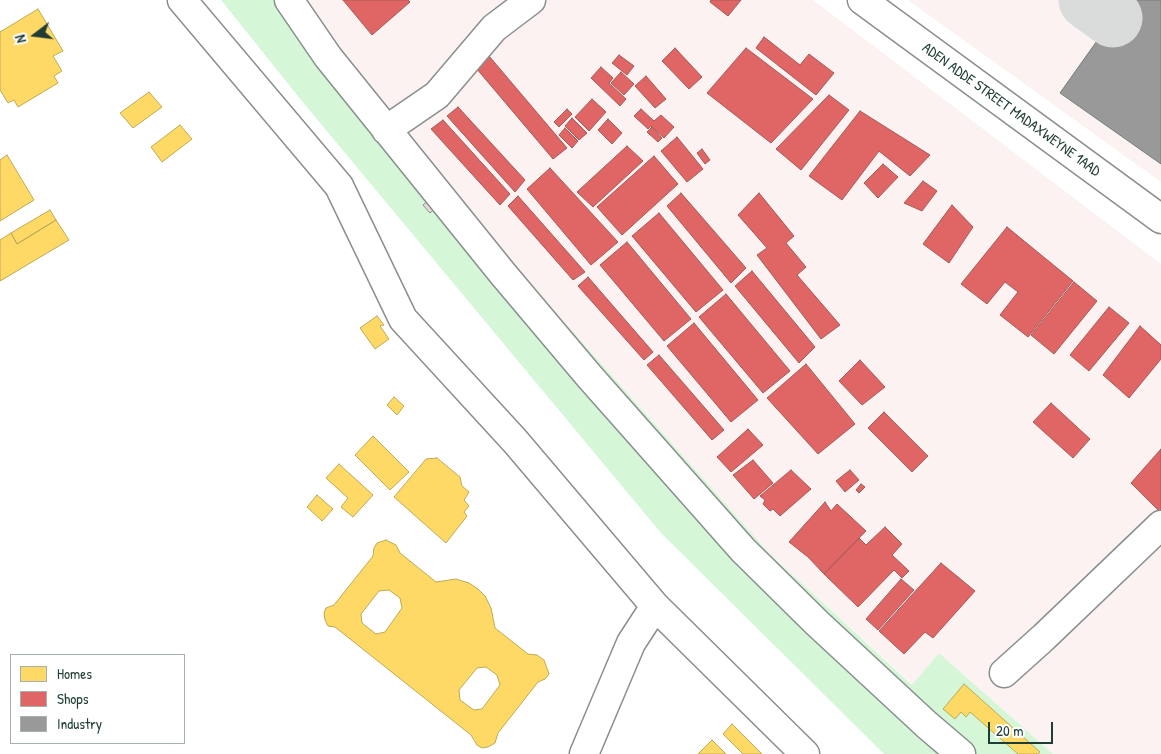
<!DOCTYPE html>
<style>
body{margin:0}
#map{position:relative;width:1161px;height:754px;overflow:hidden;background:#fff;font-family:"Patrick Hand",sans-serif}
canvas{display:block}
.legend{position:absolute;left:10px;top:654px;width:175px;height:90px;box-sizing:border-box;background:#fff;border:1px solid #a5b1ae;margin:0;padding:6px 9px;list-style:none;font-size:15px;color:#1f3d34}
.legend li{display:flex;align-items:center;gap:10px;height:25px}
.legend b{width:25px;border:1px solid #a5b1ae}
.north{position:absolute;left:10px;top:10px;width:50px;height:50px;-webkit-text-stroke:4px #fff;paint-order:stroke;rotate:255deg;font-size:14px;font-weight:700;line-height:20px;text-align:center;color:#1f3d34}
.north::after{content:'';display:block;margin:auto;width:18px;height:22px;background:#1f3d34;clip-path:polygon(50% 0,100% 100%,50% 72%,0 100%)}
.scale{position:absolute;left:988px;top:722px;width:65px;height:22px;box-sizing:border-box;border:2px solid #1f3d34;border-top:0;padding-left:6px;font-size:15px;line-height:18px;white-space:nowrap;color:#1f3d34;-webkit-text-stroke:4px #fff;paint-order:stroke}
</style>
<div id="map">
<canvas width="1161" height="754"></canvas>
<ul class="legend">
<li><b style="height:14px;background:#ffd966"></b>Homes</li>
<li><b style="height:14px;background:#e06666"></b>Shops</li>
<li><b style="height:14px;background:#999"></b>Industry</li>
</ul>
<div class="north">N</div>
<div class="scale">20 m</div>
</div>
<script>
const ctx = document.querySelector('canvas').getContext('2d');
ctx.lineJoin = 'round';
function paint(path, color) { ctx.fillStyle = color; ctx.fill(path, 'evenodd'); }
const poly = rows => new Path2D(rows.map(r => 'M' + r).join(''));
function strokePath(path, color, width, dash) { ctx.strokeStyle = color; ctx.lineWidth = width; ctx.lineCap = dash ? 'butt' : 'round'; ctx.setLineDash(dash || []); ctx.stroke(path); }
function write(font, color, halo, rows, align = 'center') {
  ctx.font = font + ' "Patrick Hand",sans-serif'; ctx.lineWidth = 5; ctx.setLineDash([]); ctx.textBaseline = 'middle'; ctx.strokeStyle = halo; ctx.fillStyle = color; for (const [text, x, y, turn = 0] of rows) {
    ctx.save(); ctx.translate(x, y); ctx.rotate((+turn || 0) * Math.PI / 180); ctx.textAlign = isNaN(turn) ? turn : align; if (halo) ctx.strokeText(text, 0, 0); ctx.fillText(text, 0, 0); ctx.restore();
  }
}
paint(poly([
 [297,0,813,0,1161,264,1161,754,1053,754,939,653,913,685,769,553,372,105],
 [908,0,1161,0,1161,182,1051,103]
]), '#fbf2f1');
paint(poly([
 [221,0,297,0,372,105,769,553,912,685,939,653,1053,754,884,754,661,533,301,100]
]), '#d5f7d7');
const homes = poly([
 [38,9,63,51,53,56,62,71,54,76,58,83,18,107,14,100,8,103,0,90,0,32,38,9],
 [149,92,162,107,133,128,120,113,149,92],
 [180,125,192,139,162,162,151,147,180,125],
 [7,155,34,200,0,221,0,160,7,155],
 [50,210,56,220,17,244,11,233,50,210],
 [56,220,69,240,0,281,0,240,11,233,17,244,56,220],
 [377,316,384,325,380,326,389,339,375,349,360,328,377,316],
 [394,397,404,406,397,415,387,405,394,397],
 [373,436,409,472,390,490,355,455,373,436],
 [437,458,460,477,462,486,469,492,464,500,469,506,464,512,467,516,446,543,394,497,426,459,437,458],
 [339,464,373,495,353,517,341,507,348,498,326,478,339,464],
 [317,495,333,509,322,521,307,507,317,495],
 [386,540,396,545,400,553,436,582,456,579,469,583,478,589,485,596,491,608,495,628,528,654,537,655,544,660,549,674,545,679,538,682,498,733,495,743,488,747,482,748,477,745,471,735,335,627,328,626,325,620,324,613,326,608,334,605,373,556,374,548,377,543,386,540],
 [389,590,400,598,402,608,385,632,376,634,362,623,361,614,379,591,389,590],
 [486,667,497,675,500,685,482,709,474,710,460,700,459,690,477,668,486,667],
 [964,684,1040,752,1038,754,1018,754,970,712,966,717,961,712,955,719,943,709,964,684],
 [732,724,762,754,743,754,723,734,732,724],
 [712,740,726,754,698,754,712,740]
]);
paint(homes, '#ffd966');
strokePath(homes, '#bcaa57', 1);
const shops = poly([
 [343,0,408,0,410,2,372,35,343,0],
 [711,0,741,0,728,16,710,2,711,0],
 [764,37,800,65,809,54,834,73,816,95,756,48,764,37],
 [675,48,702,77,689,89,662,61,675,48],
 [746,48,813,99,771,143,707,93,746,48],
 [619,55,634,66,627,75,612,63,619,55],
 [489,56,567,148,553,159,476,68,489,56],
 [601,67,613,78,609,83,626,99,620,106,591,78,601,67],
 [621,72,634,84,624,95,611,83,621,72],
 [646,76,666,99,655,108,635,86,646,76],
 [829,95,849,110,801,170,776,149,829,95],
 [592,99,606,112,589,131,575,117,592,99],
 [458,107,525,180,515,192,447,116,458,107],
 [567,109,572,114,559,127,554,122,567,109],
 [641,109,654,121,661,115,674,127,664,138,651,126,648,129,634,116,641,109],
 [860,111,930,155,910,176,879,151,842,200,809,176,860,111],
 [572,118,587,133,579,140,565,126,572,118],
 [608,119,622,133,612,144,598,130,608,119],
 [443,120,510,194,500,205,431,129,443,120],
 [652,127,662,138,658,142,647,132,652,127],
 [565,128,578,141,572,148,559,135,565,128],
 [677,137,703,169,687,182,661,151,677,137],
 [627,146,643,161,593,207,577,192,627,146],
 [702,149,710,160,705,164,697,153,702,149],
 [654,156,678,184,622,235,597,207,654,156],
 [883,164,898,177,878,198,864,183,883,164],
 [550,168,618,242,591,265,527,189,550,168],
 [923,181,937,191,922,211,904,203,923,181],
 [681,193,746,268,731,283,667,206,681,193],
 [759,193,794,236,786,243,806,267,797,275,840,325,821,339,757,255,767,248,738,215,759,193],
 [518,196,585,272,573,280,508,206,518,196],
 [952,205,973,227,949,263,923,244,952,205],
 [659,213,723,290,696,312,632,236,659,213],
 [1007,227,1073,281,1028,337,1000,315,1018,292,1005,282,987,304,961,284,1007,227],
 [627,242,691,319,664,341,600,265,627,242],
 [752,271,815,347,799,363,735,286,752,271],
 [588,277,653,352,644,360,578,286,588,277],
 [1074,282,1097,301,1054,354,1031,335,1074,282],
 [726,294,790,371,763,393,699,317,726,294],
 [1109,307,1129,323,1089,371,1070,355,1109,307],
 [694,323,758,400,731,422,667,346,694,323],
 [1140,326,1161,345,1161,359,1129,398,1103,375,1140,326],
 [659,355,724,430,712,440,647,365,659,355],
 [860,360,885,387,862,405,839,381,860,360],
 [806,364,855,424,818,454,767,398,806,364],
 [1051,403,1090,439,1073,458,1033,422,1051,403],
 [884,412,928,456,912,472,868,428,884,412],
 [748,429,763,445,731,472,717,457,748,429],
 [1161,449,1161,509,1159,511,1131,483,1161,449],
 [753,460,773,483,754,499,733,475,753,460],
 [791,470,811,489,780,516,773,509,770,511,763,504,765,500,760,496,791,470],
 [850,470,859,480,845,492,836,481,850,470],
 [861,484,865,487,859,493,856,490,861,484],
 [825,502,831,511,837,504,866,531,824,574,808,557,789,542,825,502],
 [885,527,902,544,892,555,909,571,902,578,894,570,858,607,824,574,859,538,866,545,885,527],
 [941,563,975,591,933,638,925,632,904,654,879,631,941,563],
 [901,579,914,590,878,630,866,619,901,579]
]);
paint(shops, '#e06666');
strokePath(shops, '#a65a57', 1);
const industry = poly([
 [1126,0,1161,0,1161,164,1060,93,1126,0]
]);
paint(industry, '#999');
strokePath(industry, '#747d7b', 1);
strokePath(poly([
 [1088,0,1113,18]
]), '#dadcdc', 59);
const building = poly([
 [430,199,437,207,430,213,423,205,430,199]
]);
paint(building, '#e7dcda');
strokePath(building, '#898f8d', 1);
const minor = poly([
 [182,0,339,186,403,319,515,441,655,606,805,754],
 [289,0,328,57,503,274,589,376,743,550,817,623,927,725,961,754],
 [862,0,1161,219],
 [386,130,437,95,494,28,531,0],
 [1004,673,1044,637,1161,525],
 [584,754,631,643,655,606]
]);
strokePath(minor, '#898f8d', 31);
strokePath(minor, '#fff', 28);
write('15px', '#1f3d34', '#fff', [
 ["ADEN ADDE STREET MADAXWEYNE 1AAD",1011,110,36]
]);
</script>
